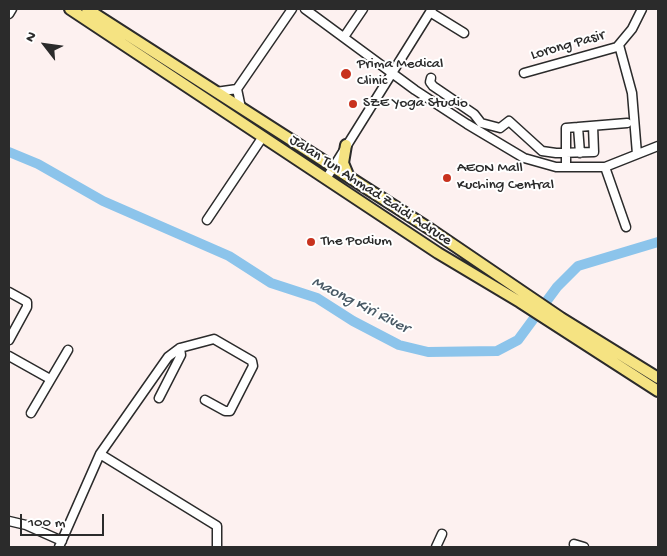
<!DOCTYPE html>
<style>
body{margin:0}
#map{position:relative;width:667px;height:556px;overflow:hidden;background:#fdf1f0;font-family:"Gochi Hand",sans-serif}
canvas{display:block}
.frame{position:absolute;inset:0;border:10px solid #2b2b2b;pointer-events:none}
.north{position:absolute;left:20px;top:20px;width:50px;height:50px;-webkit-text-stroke:4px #fff;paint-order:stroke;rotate:300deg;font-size:14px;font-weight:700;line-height:20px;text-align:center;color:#2b2b2b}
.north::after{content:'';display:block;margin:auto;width:18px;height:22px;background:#2b2b2b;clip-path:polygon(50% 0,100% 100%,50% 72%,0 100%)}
.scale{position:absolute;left:20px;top:514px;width:84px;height:22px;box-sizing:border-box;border:2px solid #2b2b2b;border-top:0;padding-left:6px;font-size:15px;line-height:18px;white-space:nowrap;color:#2b2b2b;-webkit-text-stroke:4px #fff;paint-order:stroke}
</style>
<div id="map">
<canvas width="667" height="556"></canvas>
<div class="frame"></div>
<div class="north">N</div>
<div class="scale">100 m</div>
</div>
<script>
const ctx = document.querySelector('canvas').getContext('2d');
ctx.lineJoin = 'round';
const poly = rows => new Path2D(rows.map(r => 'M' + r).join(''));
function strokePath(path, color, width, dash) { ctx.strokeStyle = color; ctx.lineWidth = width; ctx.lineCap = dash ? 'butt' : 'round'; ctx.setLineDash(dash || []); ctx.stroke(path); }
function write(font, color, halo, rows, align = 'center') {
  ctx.font = font + ' "Gochi Hand",sans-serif'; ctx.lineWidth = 4; ctx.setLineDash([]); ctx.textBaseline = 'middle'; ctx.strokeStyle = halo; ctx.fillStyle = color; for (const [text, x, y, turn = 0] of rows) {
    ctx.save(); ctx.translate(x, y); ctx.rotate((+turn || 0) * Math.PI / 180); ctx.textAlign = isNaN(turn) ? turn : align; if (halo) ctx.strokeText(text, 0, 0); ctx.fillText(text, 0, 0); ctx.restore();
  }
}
strokePath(poly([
 [9,152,38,164,103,201,229,256,271,283,317,298,353,321,399,345,428,352,497,351,518,340,557,287,578,266,658,242]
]), '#8cc4eb', 10);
const minor = poly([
 [305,9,415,90,467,124,524,158,556,167,605,167,658,146],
 [430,12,464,33],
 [9,14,12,9],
 [344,37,363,9],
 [619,45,632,93,637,154],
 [524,73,617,47,632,29,642,9],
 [431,78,430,82,433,86,474,114,481,123,500,128,509,121,542,151,556,153,594,152,593,126],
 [216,92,237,89],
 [241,108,237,89,292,9],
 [578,127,580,153],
 [566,167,566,128,627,123],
 [605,167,626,227],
 [326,179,432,9],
 [207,220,262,138],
 [9,292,27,302,27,307,9,340],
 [9,356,50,379],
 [159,398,181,355,180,348],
 [31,413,68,350],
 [100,454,217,526,217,547],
 [9,521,26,525,62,541],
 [574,544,584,547],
 [59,547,100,454,168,357,180,348,214,339,252,361,253,366,230,411,225,411,205,400],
 [436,547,442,534]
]);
const major = poly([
 [70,9,438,253,520,302,658,391],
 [87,9,430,229,561,318,658,378],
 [346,145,343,163,348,175]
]);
strokePath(minor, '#2b2b2b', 11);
strokePath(major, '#2b2b2b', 14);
strokePath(minor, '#fff', 8);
strokePath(major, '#f5e382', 10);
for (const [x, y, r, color] of [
 [346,74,6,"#c8321e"],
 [353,104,5,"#c8321e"],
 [447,178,5,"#c8321e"],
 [311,242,5,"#c8321e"]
]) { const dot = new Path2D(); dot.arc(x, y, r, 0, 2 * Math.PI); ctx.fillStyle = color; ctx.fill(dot); strokePath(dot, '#fff', 2); }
write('15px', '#2b2b2b', '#fff', [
 ["Lorong Pasir",568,46,-16],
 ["Jalan Tun Ahmad Zaidi Adruce",370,191,33]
]);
write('15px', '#2b2b2b', '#fff', [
 ["Prima Medical",357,65],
 ["Clinic",357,82],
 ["SZE Yoga Studio",363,104],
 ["AEON Mall",457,169],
 ["Kuching Central",457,186],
 ["The Podium",321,242]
], 'left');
write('italic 16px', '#485965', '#fff', [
 ["Maong Kiri River",360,306,27]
]);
</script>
